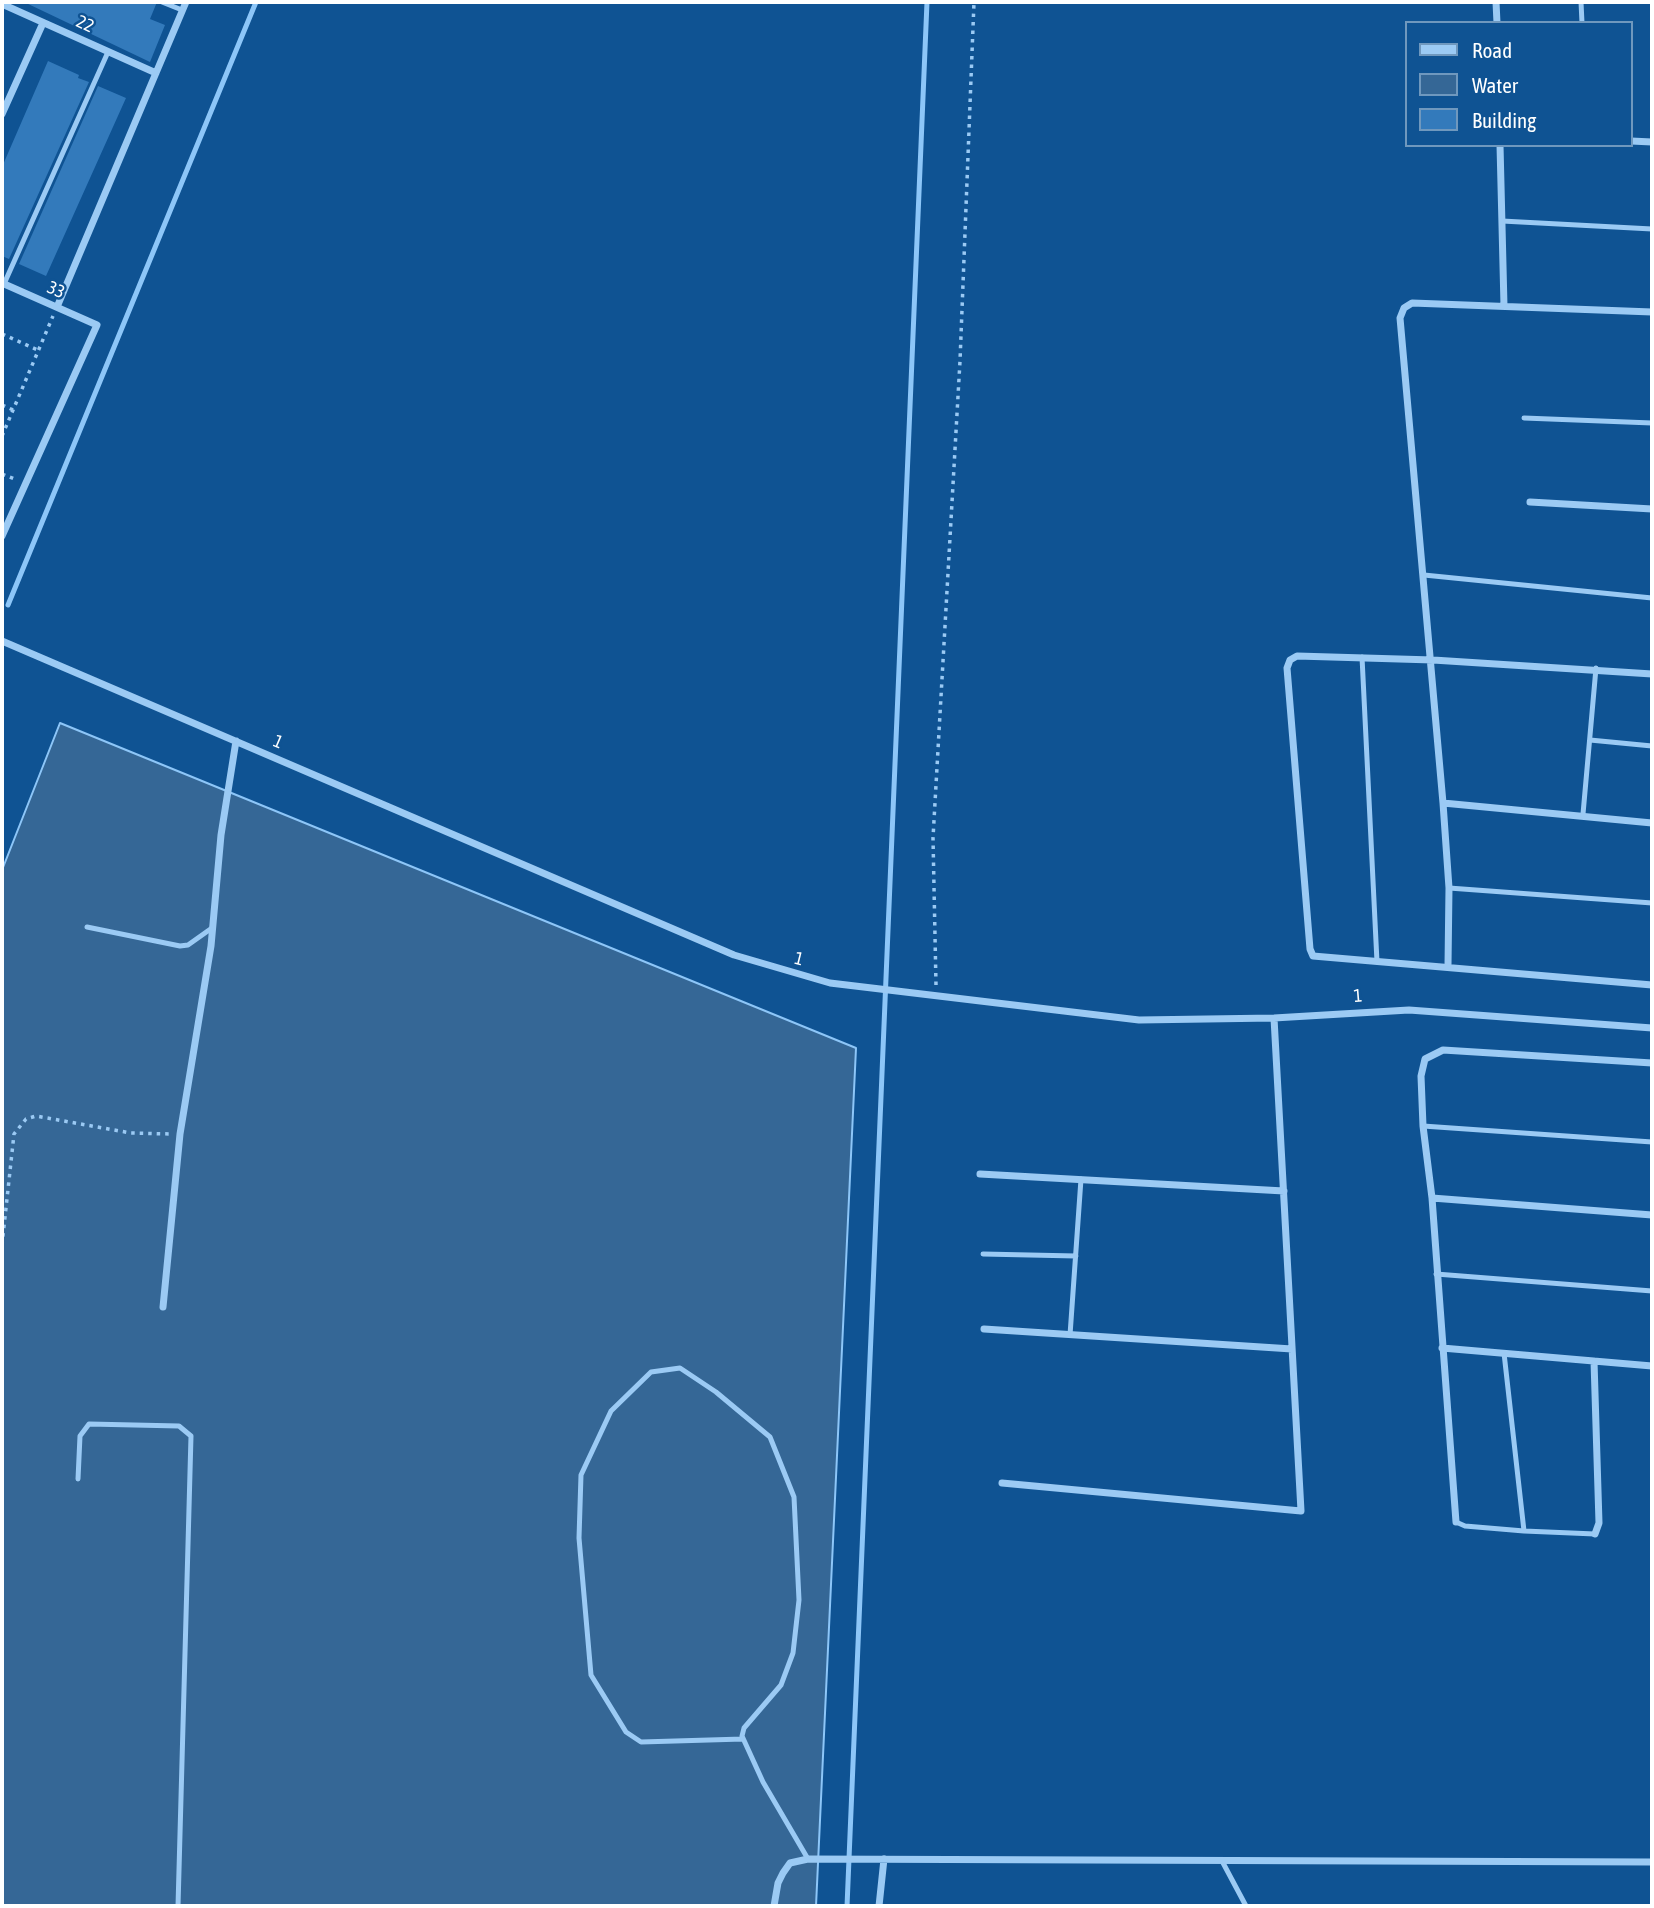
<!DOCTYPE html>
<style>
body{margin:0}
#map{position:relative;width:1654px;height:1908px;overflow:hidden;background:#0f5393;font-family:"Asap Condensed",sans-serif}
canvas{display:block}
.frame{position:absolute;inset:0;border:4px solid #fff;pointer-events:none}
.legend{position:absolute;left:1405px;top:21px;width:228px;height:126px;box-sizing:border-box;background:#0f5393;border:2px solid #6f98be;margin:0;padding:9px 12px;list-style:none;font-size:21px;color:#fff}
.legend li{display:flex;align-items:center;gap:14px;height:35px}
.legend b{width:35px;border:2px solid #6f98be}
</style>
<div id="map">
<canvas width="1654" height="1908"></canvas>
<div class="frame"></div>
<ul class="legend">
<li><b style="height:9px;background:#9bcaf4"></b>Road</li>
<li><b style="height:19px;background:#356796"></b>Water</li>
<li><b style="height:19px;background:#337abb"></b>Building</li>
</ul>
</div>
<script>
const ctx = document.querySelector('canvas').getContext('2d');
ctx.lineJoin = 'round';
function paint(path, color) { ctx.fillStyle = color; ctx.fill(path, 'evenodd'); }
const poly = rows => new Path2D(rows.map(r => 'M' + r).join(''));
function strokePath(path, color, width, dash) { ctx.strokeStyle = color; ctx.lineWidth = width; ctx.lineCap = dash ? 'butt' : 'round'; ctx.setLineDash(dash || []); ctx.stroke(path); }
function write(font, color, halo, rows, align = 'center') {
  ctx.font = font + ' "Asap Condensed",sans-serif'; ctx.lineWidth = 5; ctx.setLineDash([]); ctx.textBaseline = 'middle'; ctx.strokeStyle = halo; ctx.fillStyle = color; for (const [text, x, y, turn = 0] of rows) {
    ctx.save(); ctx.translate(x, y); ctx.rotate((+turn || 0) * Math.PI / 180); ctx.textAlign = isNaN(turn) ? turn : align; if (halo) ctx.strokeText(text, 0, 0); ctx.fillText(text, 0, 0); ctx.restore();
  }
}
const water = poly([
 [60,723,856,1048,816,1906,2,1906,2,870,60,723]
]);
paint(water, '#356796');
strokePath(water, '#8dc6f8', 2);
strokePath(poly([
 [8,605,256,2],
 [847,1906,927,2]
]), '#8dc6f8', 5);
paint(poly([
 [24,2,157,2,150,19,165,25,150,62],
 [48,61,79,75,78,78,89,82,9,259,2,256,2,167],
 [98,86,126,98,46,276,19,264]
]), '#337abb');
strokePath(poly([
 [2,334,40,351],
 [2,405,13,410],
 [2,436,53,316],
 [2,474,17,480],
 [936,985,933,838,960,361,974,2],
 [2,1245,14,1134,26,1119,36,1116,131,1133,171,1134]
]), '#9bcaf4', 3.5, [3.5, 5]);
strokePath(poly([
 [162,2,182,10],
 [1581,2,1582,23],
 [1502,221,1652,229],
 [4,284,108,52],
 [1524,418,1652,423],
 [1424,575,1652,598],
 [1362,657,1377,962],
 [1590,740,1652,746],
 [1583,814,1596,668],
 [1449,888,1652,903],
 [87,927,180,946,188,945,212,928],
 [1423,1126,1652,1142],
 [983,1254,1076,1256],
 [1436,1274,1652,1291],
 [1070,1335,1081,1179],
 [1504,1353,1524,1531],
 [78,1479,80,1436,89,1424,179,1426,191,1436,178,1906],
 [1456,1522,1465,1526,1524,1531,1595,1534],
 [743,1739,641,1742,626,1732,591,1675,579,1538,581,1475,611,1411,651,1372,680,1368,716,1392,770,1437,794,1497,799,1600,793,1653,781,1685,744,1728,742,1736,763,1782,808,1859],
 [1222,1861,1246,1906]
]), '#9bcaf4', 5);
strokePath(poly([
 [1496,2,1497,23],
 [2,4,156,73],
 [2,114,43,23],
 [1631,141,1652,142],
 [1500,145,1504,306],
 [2,283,97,325,2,536],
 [57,307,186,2],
 [1530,502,1652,509],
 [2,641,734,955,830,983,1139,1020,1274,1018,1409,1010,1652,1028],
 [1652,674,1433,660,1297,656,1290,660,1287,668,1310,949,1313,956,1652,985],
 [1443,803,1652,823],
 [1448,965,1449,888,1443,803,1400,318,1404,308,1412,303,1652,312],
 [980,1174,1284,1191],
 [1432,1198,1652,1215],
 [163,1307,180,1134,211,946,221,835,236,741],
 [984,1329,1292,1349],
 [1442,1348,1652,1366],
 [1594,1361,1599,1523,1595,1534],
 [1002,1483,1301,1511,1274,1018],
 [1456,1522,1432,1198,1423,1126,1421,1076,1425,1059,1443,1050,1652,1063],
 [774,1906,778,1883,783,1873,790,1863,808,1859,1652,1862],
 [879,1906,884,1859]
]), '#9bcaf4', 7);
write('18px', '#fff', '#0f5393', [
 ["22",85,24,24],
 ["33",56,290,24],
 ["1",278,742,23],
 ["1",799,959,14],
 ["1",1358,996,-5]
]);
</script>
